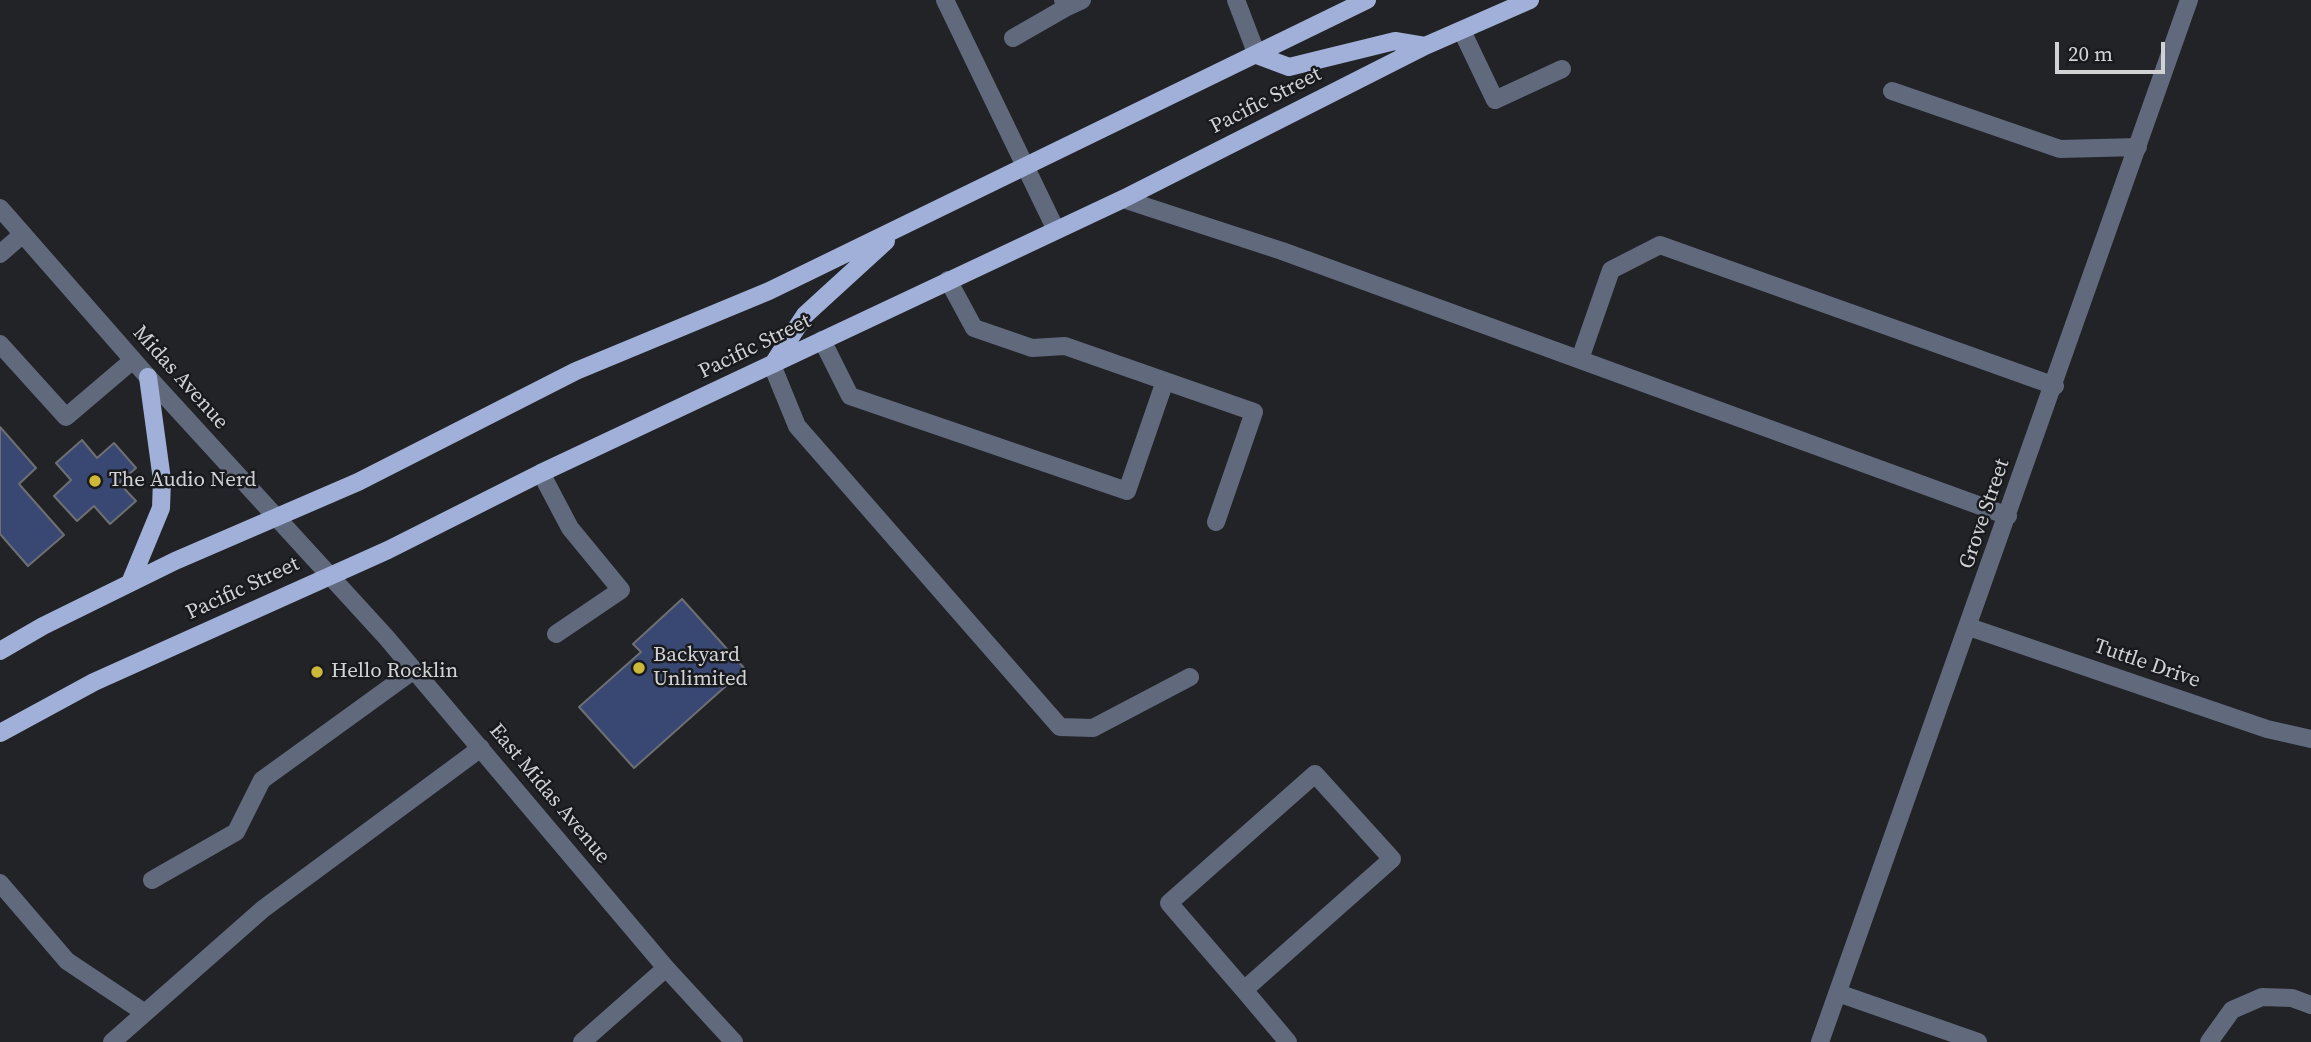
<!DOCTYPE html>
<style>
body{margin:0}
#map{position:relative;width:2311px;height:1042px;overflow:hidden;background:#222326;font-family:"Source Serif 4",serif}
canvas{display:block}
.scale{position:absolute;left:2055px;top:42px;width:110px;height:32px;box-sizing:border-box;border:4px solid #d1d2d4;border-top:0;padding-left:9px;font-size:21px;line-height:24px;white-space:nowrap;color:#d1d2d4;-webkit-text-stroke:5px #181a1d;paint-order:stroke}
</style>
<div id="map">
<canvas width="2311" height="1042"></canvas>
<div class="scale">20 m</div>
</div>
<script>
const ctx = document.querySelector('canvas').getContext('2d');
ctx.lineJoin = 'round';
function paint(path, color) { ctx.fillStyle = color; ctx.fill(path, 'evenodd'); }
const poly = rows => new Path2D(rows.map(r => 'M' + r).join(''));
function strokePath(path, color, width, dash) { ctx.strokeStyle = color; ctx.lineWidth = width; ctx.lineCap = dash ? 'butt' : 'round'; ctx.setLineDash(dash || []); ctx.stroke(path); }
function write(font, color, halo, rows, align = 'center') {
  ctx.font = font + ' "Source Serif 4",serif'; ctx.lineWidth = 5; ctx.setLineDash([]); ctx.textBaseline = 'middle'; ctx.strokeStyle = halo; ctx.fillStyle = color; for (const [text, x, y, turn = 0] of rows) {
    ctx.save(); ctx.translate(x, y); ctx.rotate((+turn || 0) * Math.PI / 180); ctx.textAlign = isNaN(turn) ? turn : align; if (halo) ctx.strokeText(text, 0, 0); ctx.fillText(text, 0, 0); ctx.restore();
  }
}
const building = poly([
 [0,427,36,468,19,484,64,535,28,566,0,534,0,427],
 [82,440,97,458,114,443,136,468,119,483,136,501,110,524,94,506,77,521,54,496,71,480,56,463,82,440],
 [682,599,745,669,634,768,579,707,641,652,633,644,682,599]
]);
paint(building, '#394872');
strokePath(building, '#6d6f73', 2);
strokePath(poly([
 [945,0,1056,230],
 [1063,0,1067,7,1082,0],
 [1236,0,1257,55],
 [1462,31,1495,100,1562,69],
 [1013,38,1067,7],
 [1892,91,2060,149,2138,147],
 [1123,199,1282,251,2008,516],
 [0,208,148,377,386,637,666,968,734,1042],
 [0,254,23,234],
 [948,280,974,328,1032,348,1065,346,1254,412,1216,522],
 [822,340,850,396,1127,491,1165,381],
 [0,344,66,417,133,360],
 [1580,359,1611,270,1660,245,2055,386],
 [772,365,797,426,1060,727,1093,728,1190,677],
 [541,473,570,528,621,590,556,634],
 [1969,627,2267,729,2311,739],
 [152,880,236,832,262,780,414,670],
 [0,883,67,961,145,1013],
 [1244,990,1392,859,1315,774,1169,903,1244,990,1288,1042],
 [1838,993,1978,1042],
 [112,1042,263,909,481,748],
 [582,1042,666,968],
 [1820,1042,2189,0],
 [2209,1042,2232,1010,2262,997,2292,998,2311,1005]
]), '#61697d', 18);
strokePath(poly([
 [1257,55,1289,67,1395,41,1425,46],
 [773,364,805,315,886,241],
 [130,583,161,508,162,480,148,377],
 [0,651,43,626,175,561,358,482,576,371,769,291,1367,0],
 [0,733,94,682,388,550,541,473,1123,199,1425,46,1530,0]
]), '#a0b0d9', 18);
for (const [x, y, r, color] of [
 [95,481,7,"#ceb838"],
 [639,668,7,"#ceb838"],
 [317,672,7,"#ceb838"]
]) { const dot = new Path2D(); dot.arc(x, y, r, 0, 2 * Math.PI); ctx.fillStyle = color; ctx.fill(dot); strokePath(dot, '#181a1d', 2.5); }
write('21px', '#d1d2d4', '#181a1d', [
 ["Pacific Street",1266,101,-27],
 ["Pacific Street",755,347,-26],
 ["Midas Avenue",180,378,48],
 ["Grove Street",1985,514,-71],
 ["Pacific Street",243,589,-25],
 ["Tuttle Drive",2147,664,19],
 ["East Midas Avenue",549,794,50]
]);
write('21px', '#d1d2d4', '#181a1d', [
 ["The Audio Nerd",109,481],
 ["Backyard",653,656],
 ["Unlimited",653,680],
 ["Hello Rocklin",331,672]
], 'left');
</script>
